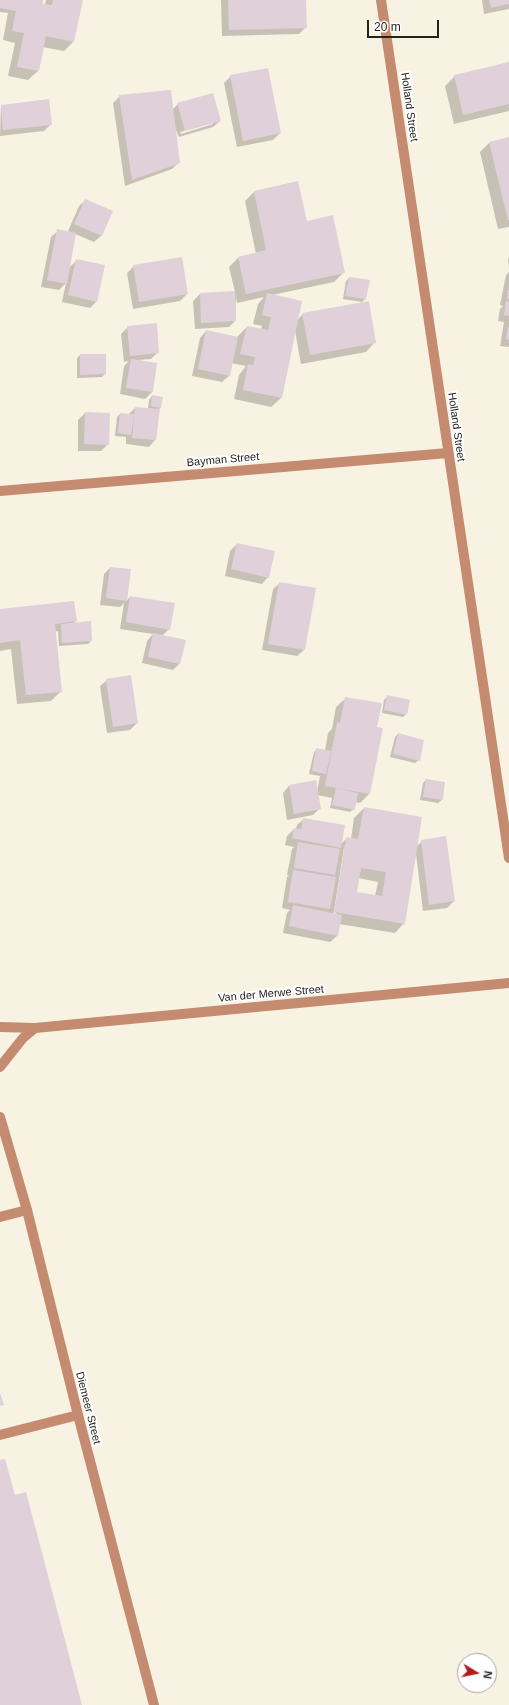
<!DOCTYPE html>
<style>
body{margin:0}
#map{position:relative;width:509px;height:1705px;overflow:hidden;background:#f8f2e2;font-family:Arial,sans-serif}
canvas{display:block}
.north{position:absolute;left:457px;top:1653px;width:40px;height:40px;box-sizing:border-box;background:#fff;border:1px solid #a8a7a5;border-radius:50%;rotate:100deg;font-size:11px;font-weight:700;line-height:16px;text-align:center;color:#26231e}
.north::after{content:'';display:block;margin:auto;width:14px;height:18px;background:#b01f1d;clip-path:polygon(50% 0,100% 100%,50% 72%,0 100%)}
.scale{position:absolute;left:367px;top:20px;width:72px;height:18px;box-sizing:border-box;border:2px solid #26231e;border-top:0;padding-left:5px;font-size:12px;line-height:14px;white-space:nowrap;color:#26231e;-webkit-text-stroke:3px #fff;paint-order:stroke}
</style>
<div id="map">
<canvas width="509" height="1705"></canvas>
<div class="north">N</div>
<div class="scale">20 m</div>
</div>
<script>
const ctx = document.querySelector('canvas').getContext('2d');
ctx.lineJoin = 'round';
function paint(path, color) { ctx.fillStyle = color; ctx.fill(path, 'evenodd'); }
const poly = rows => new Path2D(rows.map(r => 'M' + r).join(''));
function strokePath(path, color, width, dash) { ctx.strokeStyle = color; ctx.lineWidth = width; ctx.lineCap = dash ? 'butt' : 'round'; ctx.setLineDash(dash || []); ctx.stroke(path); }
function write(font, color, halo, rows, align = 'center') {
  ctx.font = font + ' Arial,sans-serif'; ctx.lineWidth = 4; ctx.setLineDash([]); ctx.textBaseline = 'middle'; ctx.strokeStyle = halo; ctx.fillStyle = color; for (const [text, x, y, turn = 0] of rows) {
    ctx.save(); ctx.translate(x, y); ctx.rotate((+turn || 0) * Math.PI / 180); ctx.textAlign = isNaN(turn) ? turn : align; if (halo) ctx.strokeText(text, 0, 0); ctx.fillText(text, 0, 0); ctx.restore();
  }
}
paint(poly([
 [0,0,42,0,42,4,45,5,46,0,82,0,73,42,64,51,42,47,38,71,28,80,8,76,15,43,3,40,8,13,0,12],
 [221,0,283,0,306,27,299,34,222,36],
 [482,0,509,0,509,9,484,14],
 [509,63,509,111,454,124,445,86,455,76],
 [231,76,280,133,273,140,237,147,224,83],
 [120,96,172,110,178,104,220,121,213,127,179,137,175,128,179,162,172,169,125,186,113,103],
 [213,122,213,124,181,134,180,132],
 [1,106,51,124,44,131,0,136],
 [509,138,509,227,498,229,480,152,489,143],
 [254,192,306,222,344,272,334,282,272,295,297,320,303,314,375,342,366,352,301,364,295,331,281,398,271,407,234,399,239,375,246,366,231,363,229,376,222,382,192,376,200,338,206,331,237,337,247,327,261,330,262,326,253,324,258,304,264,297,237,303,236,296,235,321,229,327,195,329,193,301,200,294,235,292,229,267,239,257,256,254,245,201],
 [86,200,112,211,101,236,94,242,75,234,69,268,77,260,96,302,90,308,62,302,66,283,59,290,41,287,51,237,58,231,71,233,68,231,79,206],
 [509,258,509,269,508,259],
 [134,266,187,294,180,301,133,309,127,273],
 [509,272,509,347,500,346,504,322,498,321,500,309,503,306,500,305,506,275],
 [349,278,365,299,362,302,343,299,346,281],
 [128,327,158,352,151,359,138,360,156,364,152,392,145,399,120,394,124,366,129,361,124,362,121,334],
 [80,355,105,355,105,374,102,377,77,378,77,358],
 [152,396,160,408,159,409,155,440,149,447,126,444,126,437,115,436,117,417,120,414,128,415,135,408,148,409,149,400],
 [85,413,108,444,101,451,78,451,78,420],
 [237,544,268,577,262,584,225,576,230,551],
 [110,568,130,570,126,601,130,597,169,629,162,636,180,663,173,670,142,663,147,641,153,634,120,629,124,603,120,607,100,605,104,574],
 [280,583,304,650,297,656,262,650,273,589],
 [0,610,76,621,73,624,91,641,88,644,59,646,58,631,54,632,61,691,51,701,17,704,11,649,0,651],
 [107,680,137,723,130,730,107,733,100,686],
 [388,696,406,714,403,717,382,713,384,700],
 [346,698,376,728,369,794,360,803,355,802,354,809,350,812,330,808,332,798,317,795,320,808,313,815,287,820,283,793,289,786,317,792,320,776,309,774,314,752,317,749,325,751,328,733,332,729,336,707],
 [398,734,419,760,415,763,390,757,395,737],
 [426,780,442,800,438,803,420,800,423,783],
 [364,808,417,846,422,841,454,901,447,908,423,911,416,854,404,923,395,933,339,924,337,936,330,942,283,933,287,913,290,910,282,908,287,877,289,875,287,875,292,849,294,847,285,845,287,836,294,829,296,829,297,825,304,819,340,845,347,838,351,839,354,818],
 [344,848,346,848,335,917,333,917],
 [358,878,378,882,375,896,356,893]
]), '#0003');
paint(poly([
 [0,0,43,0,43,4,52,5,53,0,83,0,74,42,46,36,39,71,17,67,24,33,12,31,16,11,0,8],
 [228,0,306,0,307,28,229,30],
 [489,0,509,0,509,4,491,8],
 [509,62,509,104,463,115,454,75],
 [268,68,281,133,243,141,230,75],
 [171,90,180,163,132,180,119,95],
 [213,93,221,121,185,131,177,103],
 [49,99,52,125,3,130,1,105],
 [509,137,509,220,508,220,489,142],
 [298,181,307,221,333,215,345,273,246,294,238,257,266,250,254,191],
 [85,199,113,211,102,236,74,224],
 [57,229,76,233,67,284,47,280],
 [182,257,188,294,139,302,133,265],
 [76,259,105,265,97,302,68,295],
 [349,277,370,280,366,299,345,296],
 [508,290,509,290,509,299,507,299],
 [235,291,236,321,201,323,200,293],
 [267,293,302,301,282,398,243,390,248,364,253,365,255,357,240,354,247,326,268,330,271,317,262,315],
 [369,301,376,343,310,355,302,313],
 [506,301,509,302,509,316,504,315],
 [157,323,159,353,130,356,127,326],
 [508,327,509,327,509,340,506,339],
 [206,330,238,337,230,376,198,369],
 [80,354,106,354,106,374,80,375],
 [131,359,157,363,153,392,126,388],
 [152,395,163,397,161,408,151,406],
 [135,407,160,409,156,440,132,438],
 [85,412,110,413,109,445,84,444],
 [120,413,134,414,131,435,118,433],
 [237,543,275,551,269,578,231,569],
 [110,567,131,569,127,601,106,598],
 [279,582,316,588,305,650,268,644],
 [130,596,175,603,170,630,126,622],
 [74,601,77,621,55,624,62,692,26,695,20,640,0,643,0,609],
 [91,621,92,641,62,643,61,624],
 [153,633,186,640,180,664,148,657],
 [131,675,138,723,113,727,106,679],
 [387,695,410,700,407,715,384,710],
 [345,697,382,703,377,727,383,728,370,794,325,786,337,722,340,723],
 [398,733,424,740,420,761,393,754],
 [316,748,331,751,326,774,312,771],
 [426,779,445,782,443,800,423,797],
 [316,780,321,809,294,814,289,785],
 [336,788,358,793,355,810,332,805],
 [364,807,422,817,405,924,334,912,346,837,358,839],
 [361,868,386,872,382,896,357,892],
 [303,818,345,825,341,848,292,838,294,828,301,829],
 [446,836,455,901,429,905,421,840],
 [298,842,340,849,335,875,294,868],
 [293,870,336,877,330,909,288,902],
 [293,905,342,915,338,936,289,926],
 [0,1393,4,1405,0,1406],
 [5,1459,15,1495,26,1492,82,1705,0,1705,0,1460]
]), '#e0d0da');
strokePath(poly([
 [381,0,509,858],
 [0,491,448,453],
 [0,1027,35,1028,509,983],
 [0,1067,23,1038,35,1028],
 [0,1217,27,1210],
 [0,1435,78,1415]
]), '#c48b70', 10);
strokePath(poly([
 [0,1117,27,1210,78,1415,154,1705]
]), '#c48b70', 10);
write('11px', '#26231e', '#fff', [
 ["Holland Street",409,107,82],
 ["Holland Street",456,427,82],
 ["Bayman Street",223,460,-5],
 ["Van der Merwe Street",271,994,-5],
 ["Diemeer Street",88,1408,76]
]);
</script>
